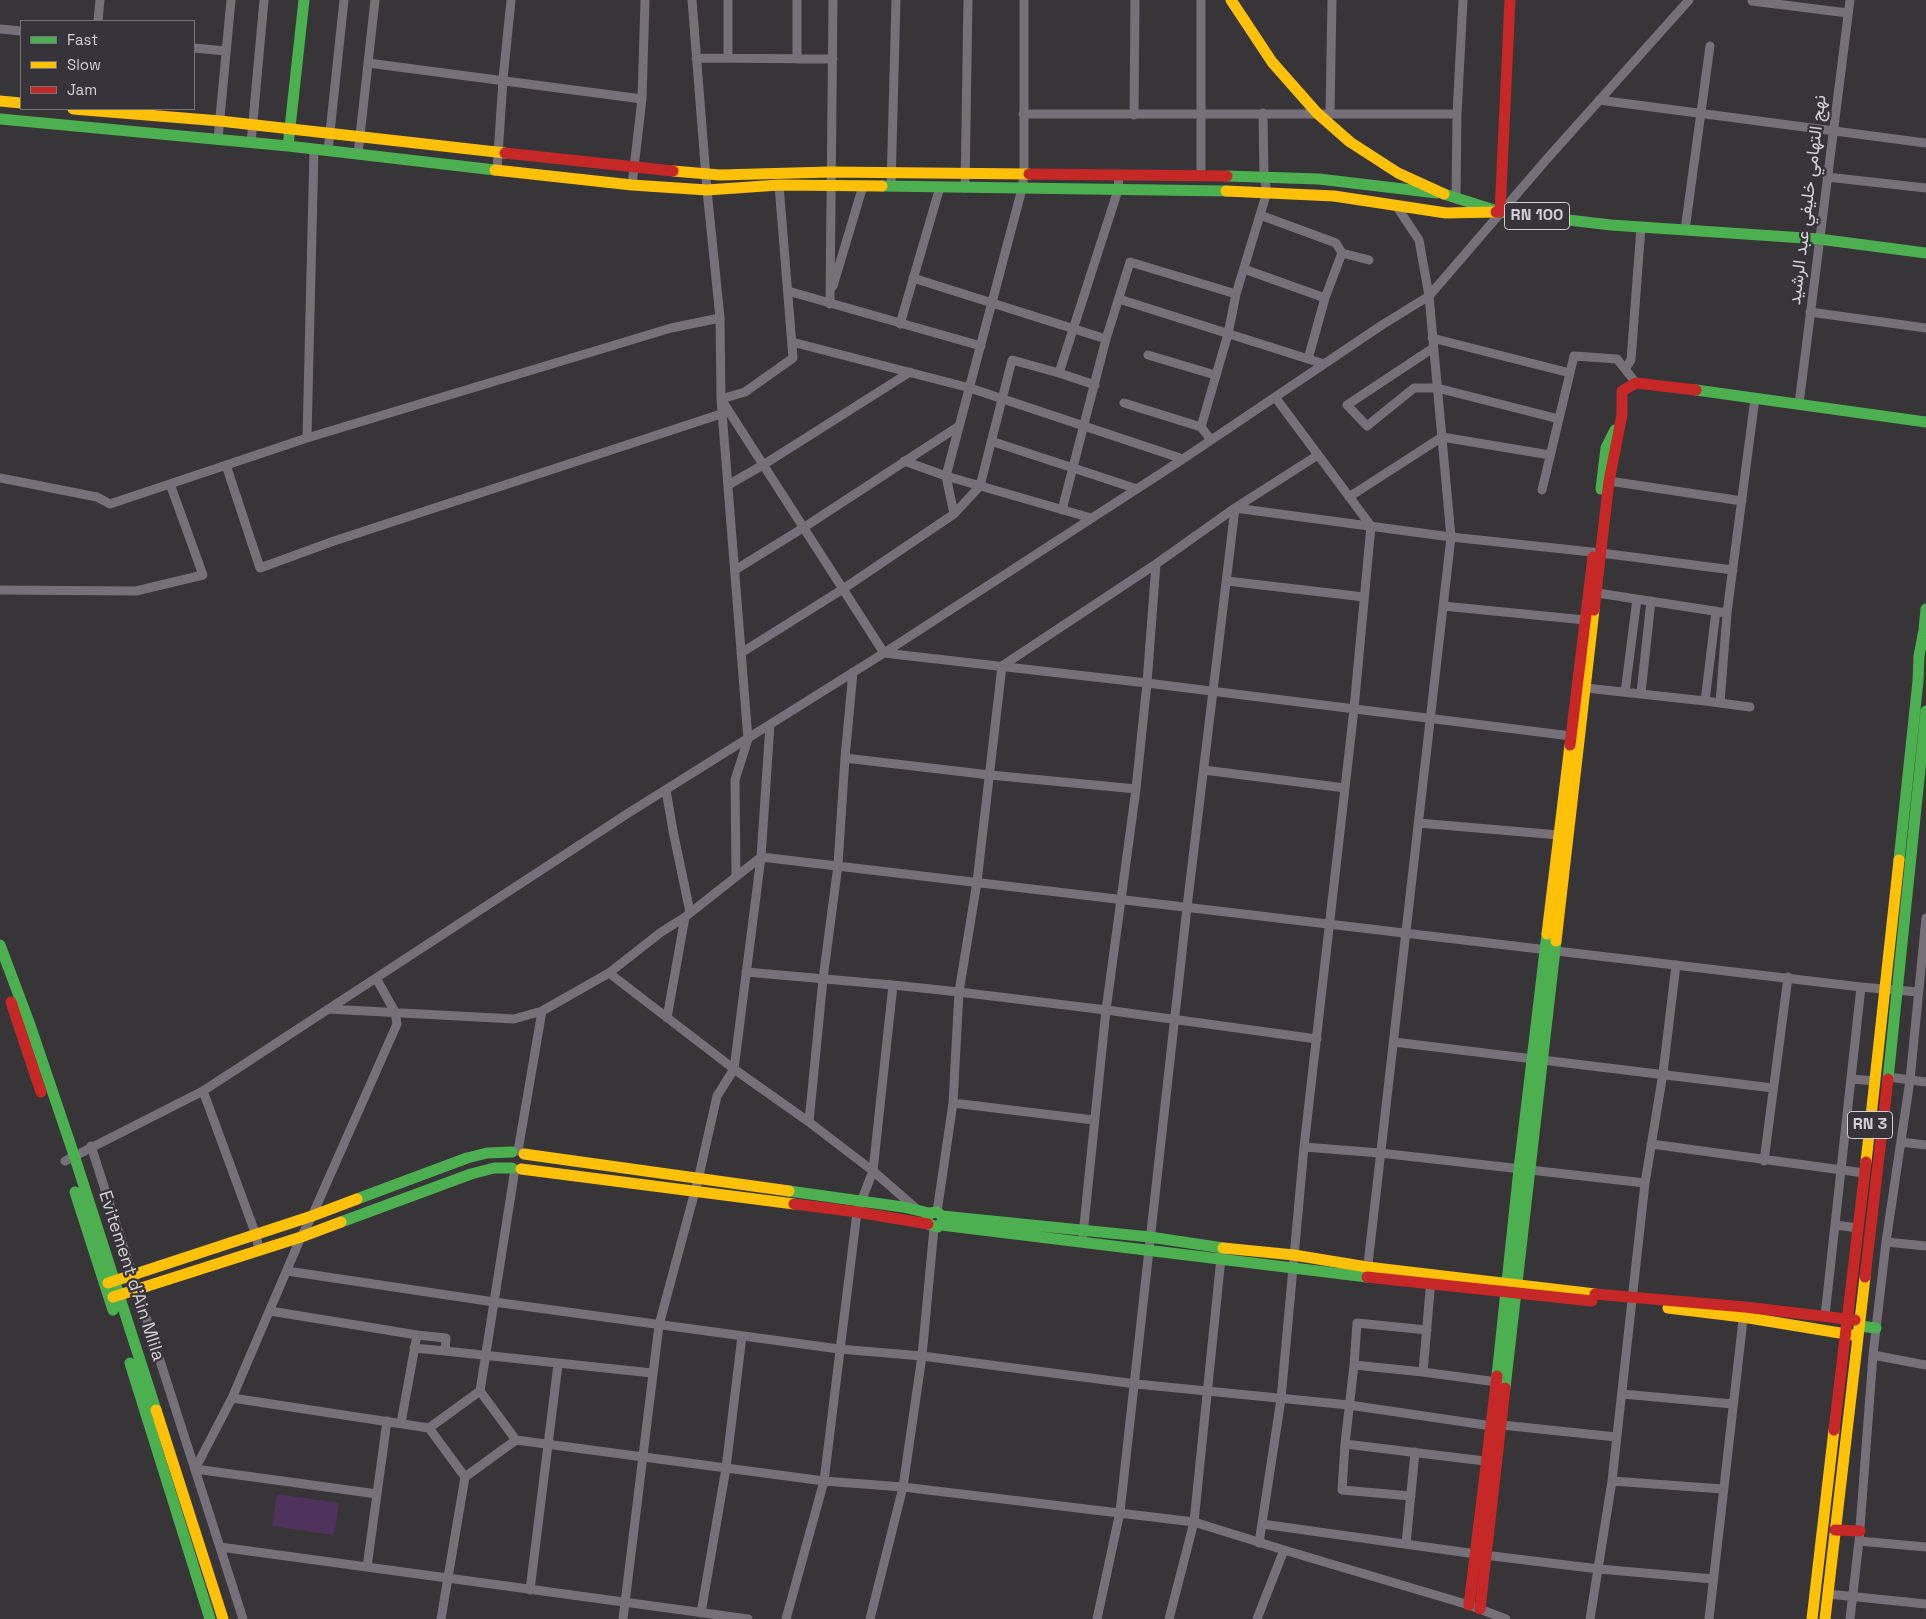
<!DOCTYPE html>
<meta charset="utf-8">
<style>
body{margin:0}
#map{position:relative;width:1926px;height:1619px;overflow:hidden;background:#373538;font-family:"Space Grotesk",sans-serif}
canvas{display:block}
.legend{position:absolute;left:20px;top:20px;width:175px;height:90px;box-sizing:border-box;background:#373439;border:1px solid #767377;margin:0;padding:6px 9px;list-style:none;font-size:15px;color:#d4d1d5}
.legend li{display:flex;align-items:center;gap:10px;height:25px}
.legend b{width:25px;border:1px solid #767377}
</style>
<div id="map">
<canvas width="1926" height="1619"></canvas>
<ul class="legend">
<li><b style="height:6px;background:#4caf50"></b>Fast</li>
<li><b style="height:6px;background:#ffc107"></b>Slow</li>
<li><b style="height:6px;background:#c62828"></b>Jam</li>
</ul>
</div>
<script>
const ctx = document.querySelector('canvas').getContext('2d');
ctx.lineJoin = 'round';
function paint(path, color) { ctx.fillStyle = color; ctx.fill(path, 'evenodd'); }
const poly = rows => new Path2D(rows.map(r => 'M' + r).join(''));
function strokePath(path, color, width, dash) { ctx.strokeStyle = color; ctx.lineWidth = width; ctx.lineCap = dash ? 'butt' : 'round'; ctx.setLineDash(dash || []); ctx.stroke(path); }
function write(font, color, halo, rows, align = 'center') {
  ctx.font = font + ' "Space Grotesk",Vazirmatn,sans-serif'; ctx.lineWidth = 4.5; ctx.setLineDash([]); ctx.textBaseline = 'middle'; ctx.strokeStyle = halo; ctx.fillStyle = color; for (const [text, x, y, turn = 0] of rows) {
    ctx.save(); ctx.translate(x, y); ctx.rotate((+turn || 0) * Math.PI / 180); ctx.textAlign = isNaN(turn) ? turn : align; if (halo) ctx.strokeText(text, 0, 0); ctx.fillText(text, 0, 0); ctx.restore();
  }
}
paint(poly([
 [277,1494,339,1503,334,1535,272,1526]
]), '#50335c');
strokePath(poly([
 [692,0,707,190,720,318,721,399,748,739,735,780,736,875],
 [728,0,728,58],
 [797,0,797,59],
 [1752,1,1848,13],
 [98,21,100,0],
 [0,29,21,31],
 [194,48,226,51],
 [696,58,833,59],
 [368,63,642,99],
 [1599,100,1926,143],
 [1330,113,1332,0],
 [1023,114,1457,114],
 [1134,115,1135,0],
 [218,139,231,0],
 [251,143,264,0],
 [328,151,344,0],
 [358,154,375,0],
 [497,170,503,79,511,0],
 [1201,176,1201,0],
 [1827,177,1926,188],
 [632,185,642,99,645,0],
 [779,185,793,358,745,392,721,399,884,653,1147,683,1571,736],
 [891,186,896,0],
 [965,188,968,0],
 [1456,198,1457,114,1463,0],
 [1260,215,1336,243,1342,253,1369,260],
 [1685,230,1710,46],
 [1244,269,1325,298],
 [913,278,1106,339],
 [833,286,863,186],
 [788,291,981,346],
 [1119,299,1324,364],
 [830,304,833,0],
 [1810,312,1926,328],
 [900,324,940,187],
 [1432,338,1570,373],
 [792,342,970,388,1183,459],
 [1433,348,1347,405,1367,426,1414,388,1437,388,1559,419],
 [1148,355,1215,375],
 [1308,359,1325,298,1342,253],
 [1625,369,1631,360,1641,227],
 [1059,373,1118,190,1119,175],
 [1124,403,1201,427,1211,440],
 [1799,404,1850,0],
 [1201,427,1228,334,1236,294,1267,192,1264,176,1263,113],
 [307,438,314,149],
 [991,441,1137,489],
 [904,461,946,476,1091,518],
 [226,465,260,568,334,541,727,412],
 [0,478,97,497,110,504,307,438,671,328,720,318],
 [1609,481,1742,501],
 [728,485,763,465,910,372],
 [1542,490,1574,356,1617,359,1636,383],
 [1349,497,1442,437,1550,455],
 [1062,510,1106,339,1130,262,1236,294],
 [954,514,946,476,1022,189,1024,174,1024,0],
 [735,570,803,528,959,426],
 [1227,581,1364,597],
 [0,590,136,591,203,575,170,484],
 [1591,592,1727,613,1755,398],
 [1443,606,1585,620],
 [741,653,843,589,954,514,980,486,1012,360,1059,373,1095,385],
 [1586,688,1705,701,1750,707],
 [1625,692,1637,599],
 [1641,693,1651,601],
 [1705,701,1716,611],
 [1720,703,1727,613],
 [845,758,990,775,1136,789],
 [1204,770,1345,788],
 [666,790,673,831,690,912],
 [1418,823,1559,835],
 [746,972,893,985,959,992,1106,1010,1317,1039],
 [609,973,734,1069,809,1122,873,1171,919,1211],
 [376,978,395,1012,397,1024,312,1216,301,1237,232,1398,195,1469,377,1494],
 [328,1009,514,1019,542,1011,609,973,660,933,685,917,761,857,1861,987,1918,992],
 [667,1018,685,917],
 [1394,1042,1773,1088],
 [1888,1077,1926,1082],
 [1851,1079,1875,1081],
 [203,1091,256,1235,259,1250],
 [953,1103,1094,1120],
 [809,1122,823,979,838,865,845,758,853,672],
 [1901,1142,1926,1145],
 [1651,1144,1864,1173],
 [91,1146,243,1619],
 [1304,1147,1380,1153,1645,1183],
 [518,1151,542,1011],
 [65,1161,203,1091,630,812,884,653,1183,459,1382,325,1429,296,1546,160,1689,0],
 [1764,1161,1788,977],
 [937,1212,953,1103,959,992,977,882,1002,666,1156,564,1235,508,1451,537,1601,553,1733,570],
 [1835,1225,1858,1228],
 [1083,1235,1106,1010,1136,789,1147,683,1156,564],
 [1886,1242,1926,1246],
 [287,1271,494,1302,839,1349,922,1356,1136,1384,1349,1405,1492,1426,1502,1425,1616,1437],
 [1367,1273,1451,537,1429,296,1419,240,1397,207],
 [1431,1279,1423,1372,1497,1382],
 [270,1311,417,1335,401,1423],
 [1825,1316,1861,987],
 [414,1348,445,1351,446,1338,417,1335],
 [445,1351,652,1373],
 [1873,1355,1926,1365],
 [1354,1365,1345,1444,1342,1490,1411,1496],
 [1423,1372,1354,1365,1357,1323,1427,1330],
 [480,1391,515,1169],
 [1622,1394,1733,1404],
 [232,1398,429,1428],
 [516,1440,480,1391,429,1428,465,1477,516,1440,824,1481,903,1487,1194,1522,1284,1550,1469,1605,1506,1619],
 [1345,1444,1493,1462],
 [1612,1481,1723,1489],
 [1262,1524,1476,1554,1599,1569,1713,1579],
 [1859,1541,1926,1547],
 [1259,1543,1281,1399,1304,1147,1354,709,1371,526,1275,397],
 [1406,1544,1415,1452],
 [220,1547,748,1619],
 [367,1567,387,1421],
 [530,1590,558,1364],
 [1828,1594,1926,1604],
 [701,1613,726,1468,742,1336],
 [441,1619,465,1477],
 [623,1619,659,1325,698,1180,717,1096,734,1069,761,857,770,725],
 [786,1619,824,1481,857,1212,873,1171,893,985],
 [870,1619,903,1487,922,1356,934,1228],
 [1097,1619,1120,1512,1187,907,1235,508,1318,455],
 [1169,1619,1194,1522,1222,1248],
 [1257,1619,1284,1550],
 [1590,1619,1612,1481,1645,1183,1663,1073,1676,965],
 [1709,1619,1744,1311],
 [1850,1619,1859,1541,1873,1355,1886,1242,1910,1080,1926,918]
]), '#767079', 9);
strokePath(poly([
 [0,119,288,146,495,170],
 [288,146,304,0],
 [1227,176,1319,179,1437,193],
 [882,186,1226,191],
 [1444,194,1500,212,1611,225,1819,239,1926,253],
 [1696,390,1926,422],
 [1601,489,1606,448,1615,430],
 [1924,630,1926,609],
 [1899,860,1918,681,1919,656,1924,630],
 [0,945,30,1025,74,1155,156,1410],
 [1888,1079,1926,711],
 [789,1191,903,1207,929,1213],
 [75,1192,113,1310],
 [357,1199,467,1158,487,1153,512,1152],
 [942,1216,943,1221,938,1227,928,1224,927,1216,929,1213,937,1212,942,1216,1150,1237,1223,1248],
 [341,1222,471,1174,494,1168,512,1168],
 [941,1225,1367,1277],
 [1859,1326,1876,1328],
 [130,1363,210,1619],
 [1497,1376,1519,1169,1547,934],
 [1505,1388,1556,941]
]), '#4caf50', 11);
strokePath(poly([
 [1231,0,1272,62,1317,113,1350,142,1398,173,1444,194],
 [0,101,21,103],
 [73,109,220,121,505,153],
 [495,170,632,185,707,190,779,185,882,186],
 [673,171,720,175,830,172,1029,174],
 [1226,191,1334,196,1446,213,1496,212],
 [1547,934,1570,745],
 [1556,941,1594,610],
 [524,1154,789,1191],
 [1866,1162,1899,860],
 [521,1169,794,1204],
 [1223,1248,1294,1255,1367,1267,1595,1294],
 [108,1283,312,1216,357,1199],
 [113,1297,301,1237,341,1222],
 [1668,1308,1743,1317,1852,1335],
 [156,1410,223,1619],
 [1812,1619,1834,1430],
 [1825,1619,1865,1277]
]), '#ffc107', 11);
strokePath(poly([
 [505,153,673,171],
 [1029,174,1227,176],
 [1496,212,1500,212,1510,0],
 [1594,610,1609,481,1622,415,1622,391,1636,383,1696,390],
 [1570,745,1593,557],
 [11,1002,41,1092],
 [794,1204,857,1212,928,1224],
 [1367,1277,1592,1301],
 [1865,1277,1888,1079],
 [1595,1294,1745,1307,1855,1320],
 [1834,1430,1866,1162],
 [1835,1530,1860,1531],
 [1469,1605,1497,1376],
 [1480,1609,1505,1388]
]), '#c62828', 11);
for (const [x, y, w] of [
 [1537,216,65],
 [1870,1125,45]
]) { const box = new Path2D(); box.roundRect(x - w / 2, y - 13.5, w, 27, 4); ctx.fillStyle = '#373439'; ctx.fill(box); strokePath(box, '#d4d1d5', 1); }
write('bold 16px', '#d4d1d5', null, [
 ["RN 100",1537,216],
 ["RN 3",1870,1125]
]);
write('18px', '#d4d1d5', '#373439', [
 ["نهج التهامي خليفي عبد الرشيد",1808,200,-83],
 ["Evitement d'Ain Mlila",131,1276,72]
]);
</script>
